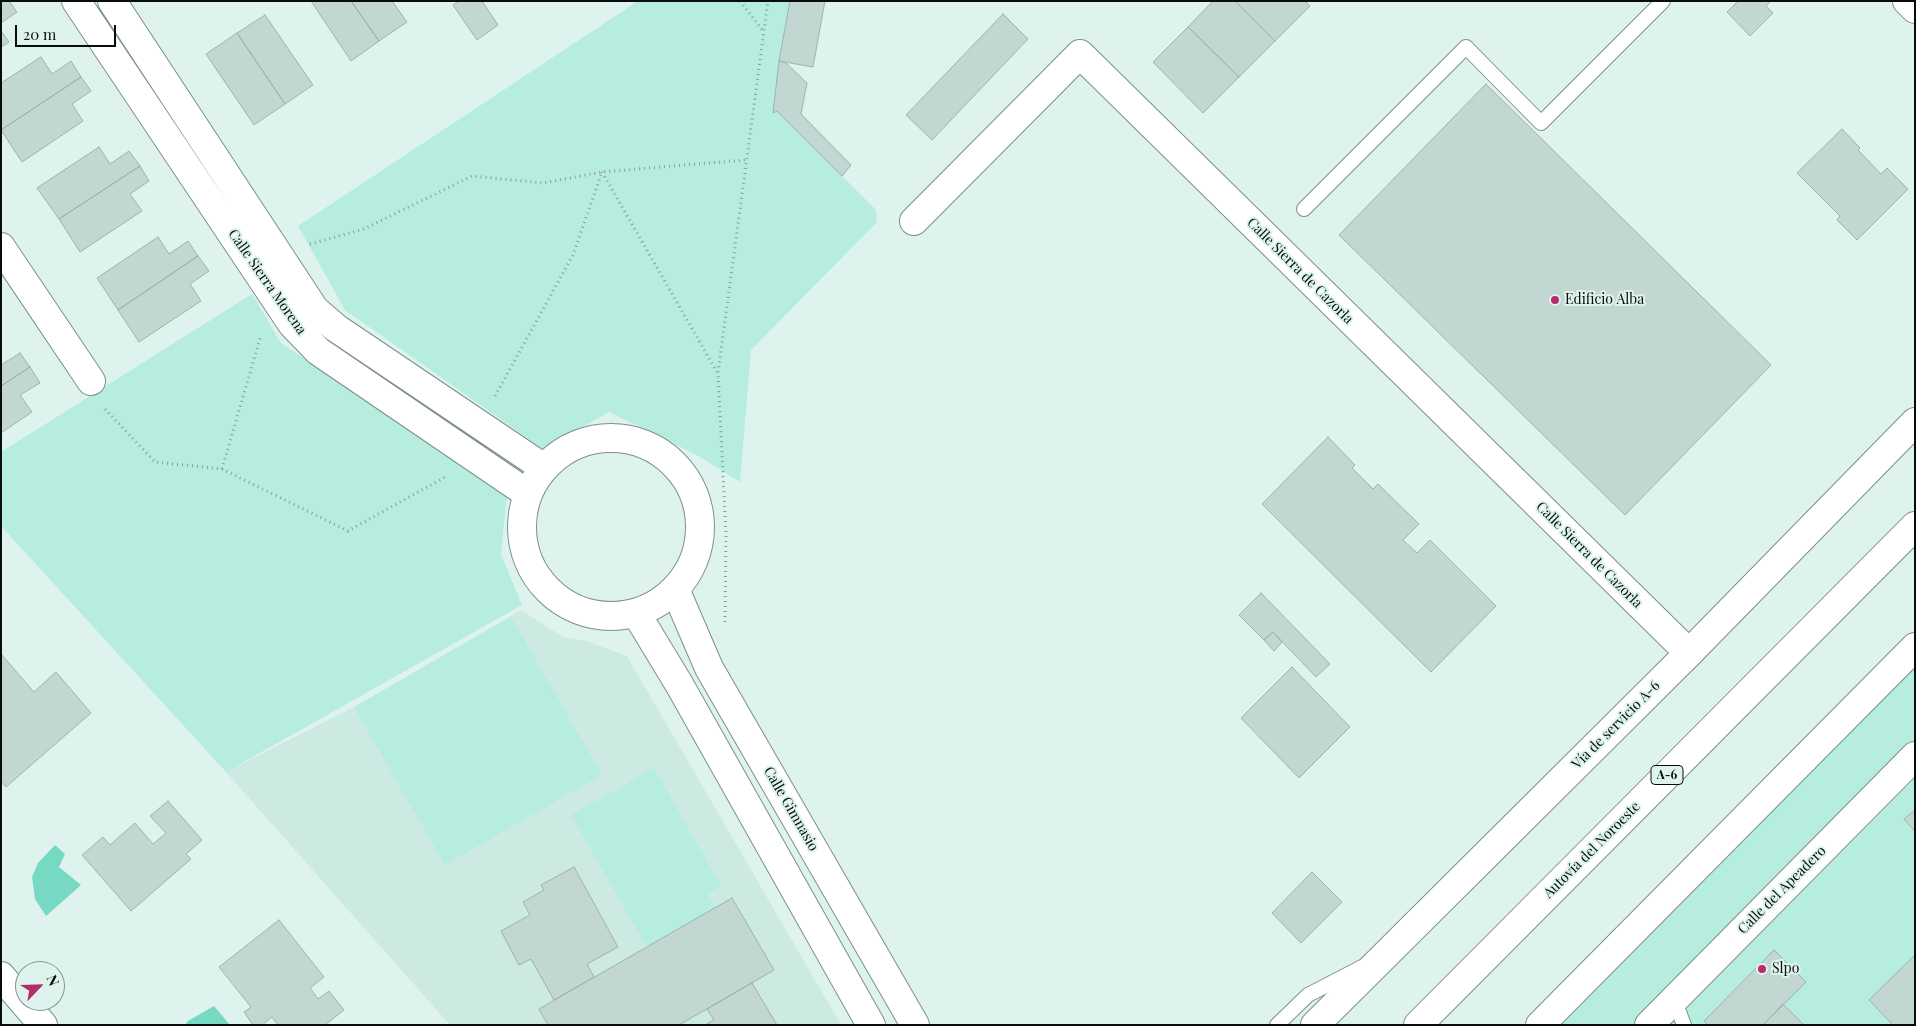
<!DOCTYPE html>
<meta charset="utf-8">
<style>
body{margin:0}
#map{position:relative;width:1916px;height:1026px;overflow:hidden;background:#def3ed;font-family:"Playfair Display",serif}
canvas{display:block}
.frame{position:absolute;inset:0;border:2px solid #070d0c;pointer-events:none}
.north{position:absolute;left:15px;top:961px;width:50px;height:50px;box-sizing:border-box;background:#def3ed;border:1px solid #889793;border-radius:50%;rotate:66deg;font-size:14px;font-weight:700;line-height:20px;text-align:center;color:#070d0c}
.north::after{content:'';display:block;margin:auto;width:18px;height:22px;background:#b52c6a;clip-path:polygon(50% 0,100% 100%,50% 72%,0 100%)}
.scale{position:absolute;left:15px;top:25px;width:101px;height:22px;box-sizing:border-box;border:2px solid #070d0c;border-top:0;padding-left:6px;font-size:15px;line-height:18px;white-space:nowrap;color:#070d0c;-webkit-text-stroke:4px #def3ed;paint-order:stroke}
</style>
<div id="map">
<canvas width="1916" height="1026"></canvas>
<div class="frame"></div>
<div class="north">N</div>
<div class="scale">20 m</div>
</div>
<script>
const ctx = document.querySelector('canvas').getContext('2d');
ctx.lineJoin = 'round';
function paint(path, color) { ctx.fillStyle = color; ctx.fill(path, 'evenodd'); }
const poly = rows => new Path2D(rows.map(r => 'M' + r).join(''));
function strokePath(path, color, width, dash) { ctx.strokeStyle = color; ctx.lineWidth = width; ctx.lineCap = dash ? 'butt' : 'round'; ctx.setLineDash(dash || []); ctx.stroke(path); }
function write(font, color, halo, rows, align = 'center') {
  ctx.font = font + ' "Playfair Display",serif'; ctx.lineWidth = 4; ctx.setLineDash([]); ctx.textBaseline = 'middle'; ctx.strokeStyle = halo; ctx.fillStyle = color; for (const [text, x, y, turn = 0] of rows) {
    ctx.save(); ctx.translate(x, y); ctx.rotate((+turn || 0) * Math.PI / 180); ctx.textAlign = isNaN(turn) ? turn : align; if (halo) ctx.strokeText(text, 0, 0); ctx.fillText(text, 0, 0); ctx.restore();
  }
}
paint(poly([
 [521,610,563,637,586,641,627,656,841,1025,450,1025,226,772,354,707]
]), '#cceae2');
paint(poly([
 [638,1,790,1,773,112,777,111,876,210,877,222,751,350,740,482,695,454,609,412,543,449,345,310,298,226],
 [252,294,281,343,507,496,501,554,522,605,226,772,1,526,1,452],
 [511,617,602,775,445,865,354,707],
 [1915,635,1915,1025,1549,1025],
 [654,768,721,886,707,894,715,907,647,947,571,815]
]), '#b6eddf');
paint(poly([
 [55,845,65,854,59,867,81,885,46,916,35,899,32,877,38,863],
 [214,1006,230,1025,185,1025,188,1021]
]), '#77d8c3');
const building = poly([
 [1,1,9,1,17,12,1,23,1,1],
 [311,1,351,1,379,41,351,61,311,1],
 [351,1,392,1,407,22,379,41,351,1],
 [459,1,482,1,498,25,477,40,453,5,459,1],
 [790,1,825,1,813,67,779,61,790,1],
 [1213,1,1235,1,1275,41,1239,77,1188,27,1213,1],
 [1235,1,1305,1,1310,6,1275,41,1235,1],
 [1738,1,1771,1,1766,6,1773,13,1750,36,1727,12,1738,1],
 [1003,14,1028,39,932,140,906,115,1003,14],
 [265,15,313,85,285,104,237,33,265,15],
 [1188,27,1239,77,1203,113,1153,62,1188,27],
 [1,31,9,42,1,47,1,31],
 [237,33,285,104,254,125,206,54,237,33],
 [41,57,52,74,71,61,81,77,1,130,1,83,41,57],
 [779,61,786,63,807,83,801,114,851,165,842,176,777,111,773,113,779,61],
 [81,77,91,91,72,104,83,121,22,162,1,130,81,77],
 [1486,84,1771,365,1625,515,1339,235,1486,84],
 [1842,129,1860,148,1858,150,1881,174,1887,168,1908,189,1857,240,1837,220,1840,216,1797,173,1842,129],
 [99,147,110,164,129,151,140,166,59,219,37,188,99,147],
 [140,166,149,181,130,194,142,211,80,252,59,219,140,166],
 [158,237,169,254,188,241,198,256,118,310,97,278,158,237],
 [198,256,209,271,190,284,201,301,139,342,118,310,198,256],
 [20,353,30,367,1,386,1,365,20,353],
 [30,367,40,383,20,395,32,412,1,433,1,386,30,367],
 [1328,437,1355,465,1352,468,1373,489,1378,484,1419,524,1403,540,1417,553,1430,540,1496,606,1431,672,1262,504,1328,437],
 [1261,593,1330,664,1316,677,1273,632,1264,640,1239,615,1261,593],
 [1273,632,1282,642,1274,651,1264,640,1273,632],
 [1,654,34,692,56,672,91,713,6,787,1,781,1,654],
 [1292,667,1350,727,1299,778,1241,718,1292,667],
 [168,801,202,840,186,854,191,859,131,911,82,855,103,837,110,845,135,823,153,844,166,833,150,816,168,801],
 [1915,810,1915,831,1904,819,1915,810],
 [574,867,618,947,587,964,594,977,554,1000,531,959,519,965,501,931,530,915,523,902,544,890,541,885,574,867],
 [1312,872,1342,902,1301,943,1272,913,1312,872],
 [732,898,774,970,679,1025,548,1025,539,1009,732,898],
 [279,920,324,977,310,988,318,999,329,991,344,1010,325,1025,278,1025,272,1017,262,1025,253,1025,244,1012,251,1007,219,967,279,920],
 [1774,950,1806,982,1763,1025,1708,1025,1704,1021,1774,950],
 [1915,955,1915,1025,1893,1025,1869,1000,1915,955],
 [752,983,777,1025,705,1025,714,1020,707,1009,752,983],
 [1783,1004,1804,1025,1763,1025,1783,1004]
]);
paint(building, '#c3d7d2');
strokePath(building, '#9eb2ad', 1);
const service = poly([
 [1304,209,1466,47,1541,123,1663,1],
 [1674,999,1684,1025],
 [1277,1025,1308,995,1362,967]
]);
const minor = poly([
 [76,1,292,324,318,351,528,494],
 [112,1,315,310,336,328,544,468],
 [1907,1,1915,9],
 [914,221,1080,54,1689,653],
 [1,247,91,381],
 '522 527a89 89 0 1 1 178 0a89 89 0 1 1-178 0Z',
 [675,589,709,668,915,1025],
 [636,613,679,684,871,1025],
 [1,976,43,1025]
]);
const tertiary = poly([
 [1315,1025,1689,653,1915,422],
 [1649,1025,1915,756]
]);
const motorway = poly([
 [1418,1025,1915,526],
 [1540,1025,1915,647]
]);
strokePath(service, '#7d908b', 16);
strokePath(minor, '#7d908b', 30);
strokePath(tertiary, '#7d908b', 30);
strokePath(motorway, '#7d908b', 30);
strokePath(poly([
 [740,1,763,31],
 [602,172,717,372],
 [310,244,364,229,472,176,543,183,602,172,745,160],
 [495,396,573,255,602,172],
 [105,409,155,462,222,469,348,531,447,476],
 [222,469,261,335],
 [725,622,726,535,718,373,768,1]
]), '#8c9c97', 3, [1, 4]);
strokePath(service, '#fff', 14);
strokePath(minor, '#fff', 28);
strokePath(tertiary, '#fff', 28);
strokePath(motorway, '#fff', 28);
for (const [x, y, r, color] of [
 [1555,300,5,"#b52c6a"],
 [1762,969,5,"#b52c6a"]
]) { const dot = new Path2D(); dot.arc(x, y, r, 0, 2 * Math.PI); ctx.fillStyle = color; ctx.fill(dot); strokePath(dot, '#def3ed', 2); }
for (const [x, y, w] of [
 [1667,775,32]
]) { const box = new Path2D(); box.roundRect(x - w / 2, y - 9.5, w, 19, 4); ctx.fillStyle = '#def3ed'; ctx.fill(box); strokePath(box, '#070d0c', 1); }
write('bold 12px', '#070d0c', null, [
 ["A-6",1667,775]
]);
write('14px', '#070d0c', '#def3ed', [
 ["Calle Sierra de Cazorla",1300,271,45],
 ["Calle Sierra Morena",267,282,55],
 ["Calle Sierra de Cazorla",1589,555,45],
 ["Vía de servicio A-6",1616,725,-45],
 ["Calle Gimnasio",791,809,60],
 ["Autovía del Noroeste",1592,850,-45],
 ["Calle del Apeadero",1782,890,-45]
]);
write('14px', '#070d0c', '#def3ed', [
 ["Edificio Alba",1565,300],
 ["Slpo",1772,969]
], 'left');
</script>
